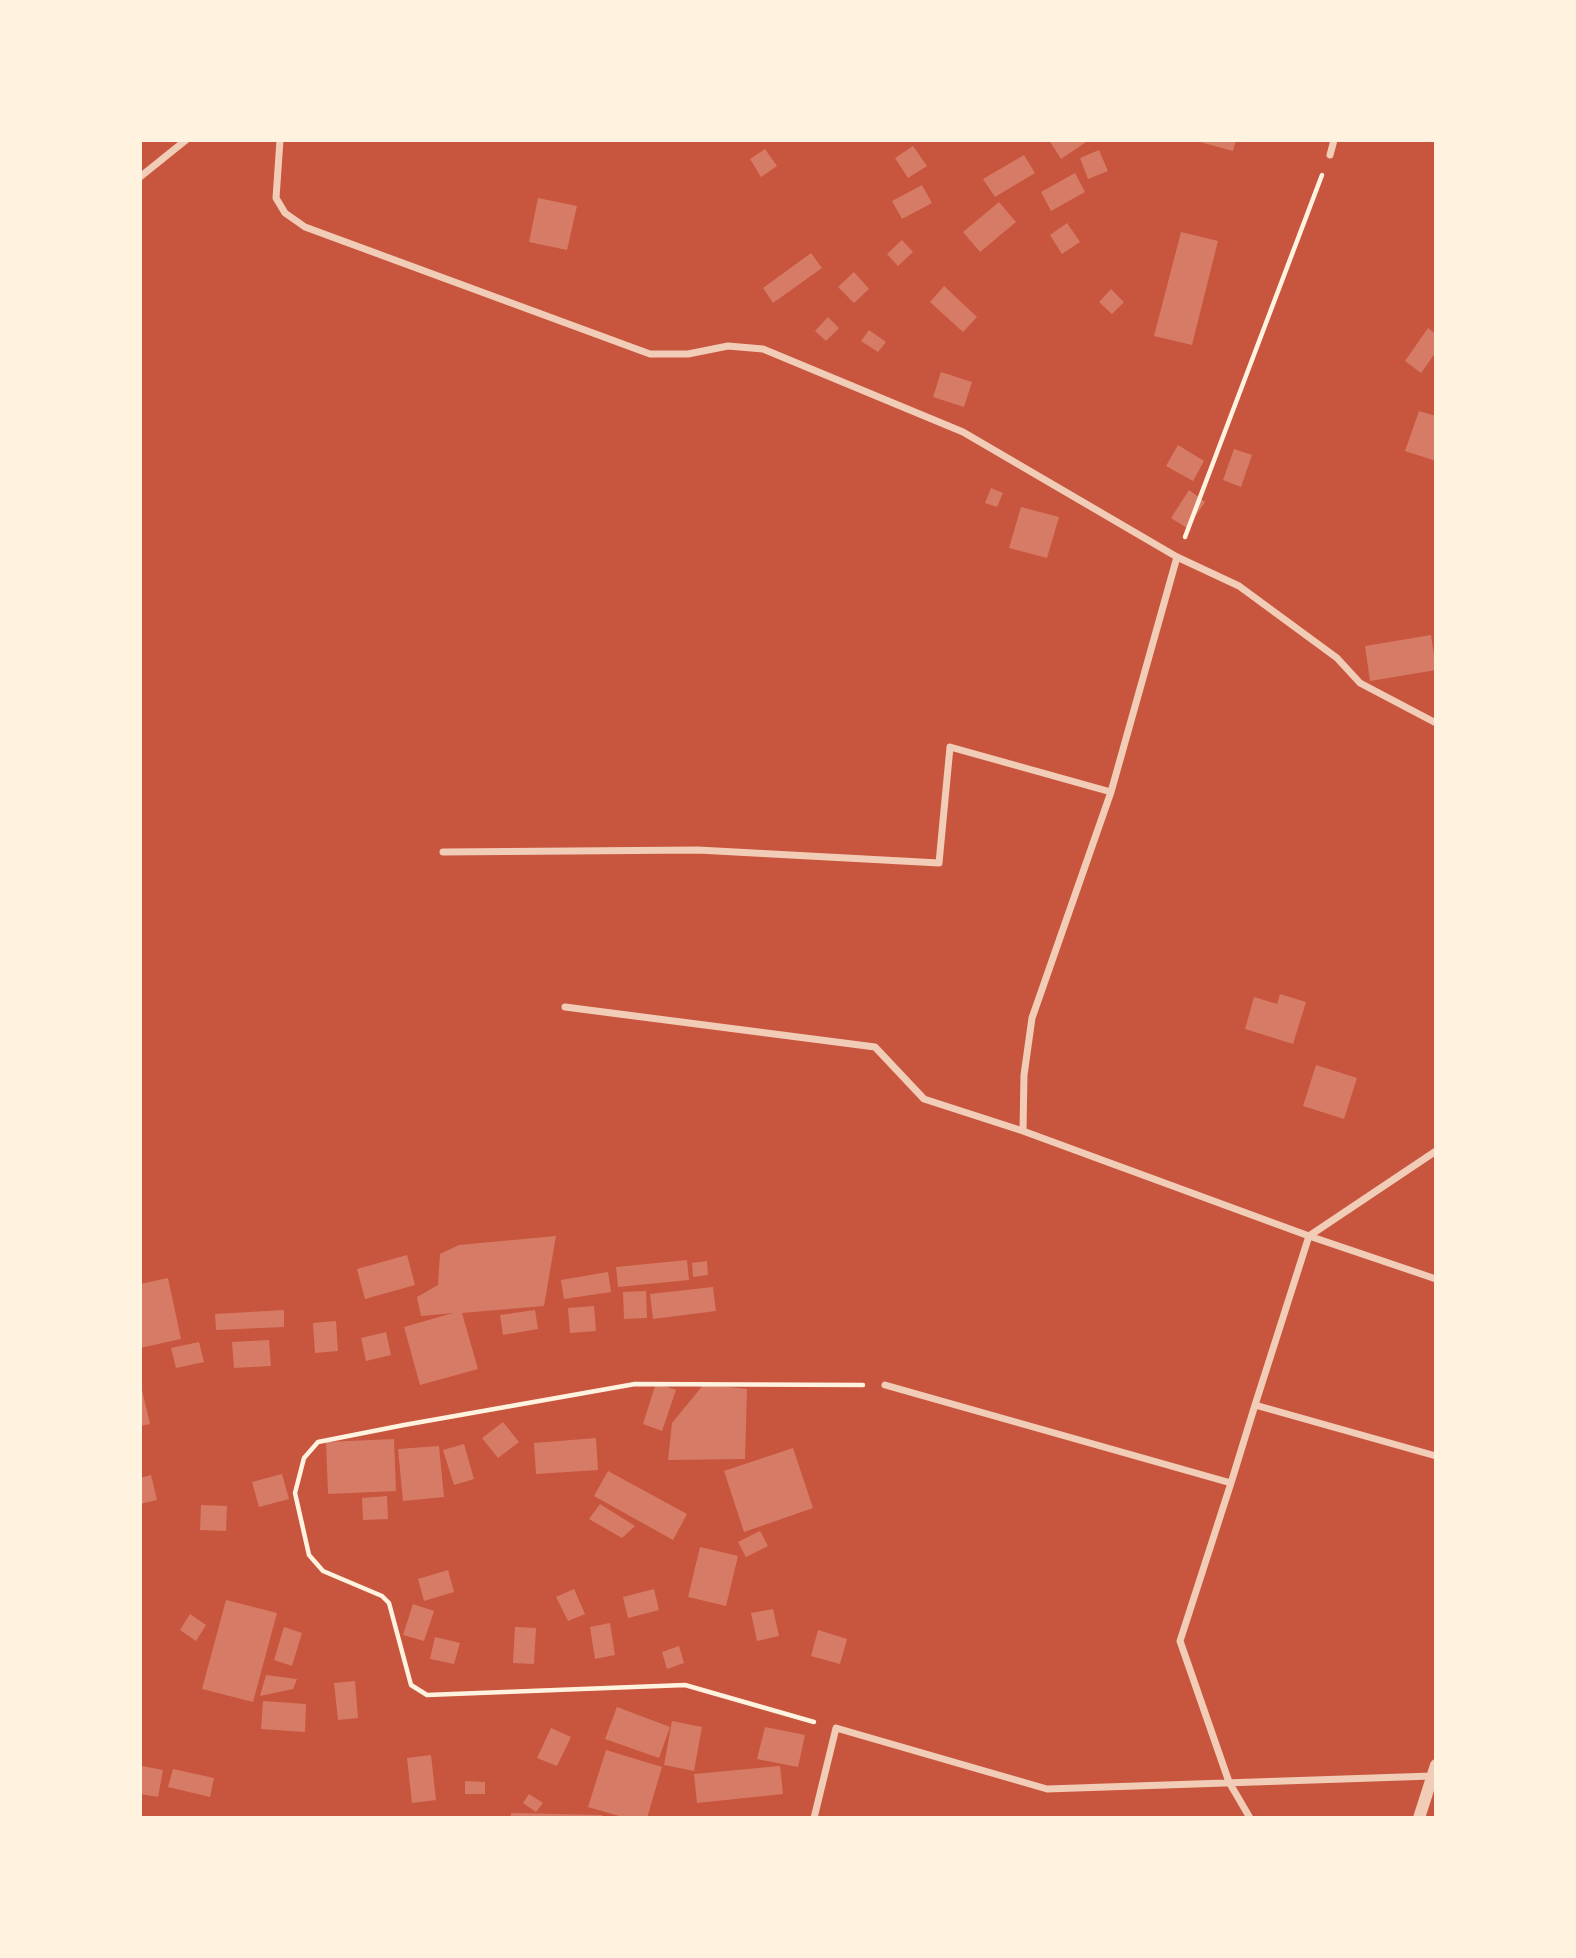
<!DOCTYPE html>
<style>
body{margin:0}
#map{position:relative;width:1576px;height:1958px;overflow:hidden;background:#c8553d;font-family:"Crimson Pro",serif}
canvas{display:block}
.frame{position:absolute;inset:0;border:142px solid #fff3e0;pointer-events:none}
</style>
<div id="map">
<canvas width="1576" height="1958"></canvas>
<div class="frame"></div>
</div>
<script>
const ctx = document.querySelector('canvas').getContext('2d');
ctx.lineJoin = 'round';
function paint(path, color) { ctx.fillStyle = color; ctx.fill(path, 'evenodd'); }
const poly = rows => new Path2D(rows.map(r => 'M' + r).join(''));
function strokePath(path, color, width, dash) { ctx.strokeStyle = color; ctx.lineWidth = width; ctx.lineCap = dash ? 'butt' : 'round'; ctx.setLineDash(dash || []); ctx.stroke(path); }
paint(poly([
 [1049,140,1089,140,1061,159],
 [1193,140,1236,140,1233,151],
 [913,146,927,166,908,178,895,158],
 [765,149,777,166,761,177,750,159],
 [1099,150,1108,171,1088,179,1080,158],
 [1024,155,1035,173,995,197,983,179],
 [1075,173,1085,192,1051,211,1041,192],
 [922,185,932,203,902,219,892,201],
 [538,198,577,206,567,250,529,242],
 [999,202,1016,222,980,252,963,232],
 [1067,223,1080,242,1062,254,1050,235],
 [1181,232,1218,241,1192,345,1154,336],
 [902,240,913,252,898,266,887,254],
 [811,253,822,268,773,303,763,288],
 [854,272,869,289,854,303,838,287],
 [944,286,977,317,963,332,930,302],
 [1111,289,1124,302,1112,314,1099,302],
 [828,317,839,328,826,341,815,331],
 [1428,328,1436,334,1436,352,1421,373,1405,361],
 [869,330,886,342,878,352,861,341],
 [941,372,972,382,964,407,933,397],
 [1419,411,1436,416,1436,461,1405,451],
 [1178,445,1204,461,1193,481,1166,466],
 [1234,449,1252,455,1241,487,1223,480],
 [991,488,1003,493,997,507,985,503],
 [1189,490,1205,502,1187,528,1171,518],
 [1021,507,1059,517,1047,558,1009,548],
 [1431,635,1436,670,1370,681,1365,646],
 [1280,994,1306,1002,1293,1044,1245,1029,1254,997,1277,1004],
 [1316,1065,1357,1078,1344,1119,1303,1106],
 [556,1236,544,1306,462,1313,478,1369,420,1385,404,1327,453,1313,421,1316,417,1297,438,1285,440,1254,459,1245],
 [407,1255,415,1285,365,1299,357,1269],
 [687,1260,689,1280,618,1287,616,1267],
 [707,1261,708,1275,693,1277,692,1263],
 [608,1272,611,1292,564,1299,561,1280],
 [168,1278,181,1339,140,1348,140,1284],
 [713,1287,716,1311,653,1319,650,1294],
 [646,1291,647,1318,624,1319,623,1292],
 [594,1306,596,1331,570,1333,568,1308],
 [284,1310,284,1327,216,1330,215,1314],
 [535,1310,538,1329,503,1335,500,1315],
 [336,1321,338,1351,315,1353,313,1323],
 [386,1332,391,1355,366,1361,361,1338],
 [269,1340,271,1366,234,1368,232,1342],
 [199,1342,204,1362,176,1368,171,1348],
 [656,1383,676,1390,662,1431,643,1424],
 [704,1384,747,1389,745,1459,668,1460,672,1423],
 [141,1386,150,1424,140,1426,140,1387],
 [503,1422,519,1442,498,1458,482,1438],
 [596,1438,598,1470,536,1474,534,1443],
 [394,1439,396,1491,328,1494,326,1442],
 [464,1444,474,1479,454,1485,443,1450],
 [439,1446,444,1497,403,1501,398,1449],
 [793,1448,813,1508,744,1532,724,1471],
 [608,1471,687,1514,673,1540,594,1496],
 [282,1474,289,1499,259,1507,252,1482],
 [151,1475,157,1500,140,1504,140,1478],
 [387,1496,388,1519,363,1520,362,1498],
 [600,1504,635,1526,622,1538,589,1519],
 [201,1505,227,1506,226,1531,200,1530],
 [760,1531,768,1546,746,1557,738,1542],
 [700,1547,738,1556,726,1606,688,1597],
 [448,1570,454,1592,424,1601,418,1579],
 [574,1589,585,1614,568,1621,556,1597],
 [654,1589,659,1610,628,1618,623,1597],
 [226,1600,277,1613,253,1702,202,1689],
 [413,1604,434,1611,424,1641,403,1635],
 [773,1609,779,1636,757,1641,751,1613],
 [190,1614,206,1625,196,1641,180,1630],
 [610,1623,615,1655,595,1659,590,1627],
 [284,1627,302,1633,292,1666,274,1660],
 [515,1627,536,1628,534,1664,513,1663],
 [818,1630,847,1639,840,1664,811,1656],
 [435,1637,460,1643,454,1664,430,1659],
 [679,1646,684,1663,667,1669,662,1652],
 [266,1675,297,1679,293,1689,260,1696],
 [355,1681,358,1718,338,1720,334,1683],
 [263,1701,306,1704,305,1732,261,1729],
 [617,1707,670,1727,659,1758,605,1739],
 [672,1721,702,1727,694,1771,664,1765],
 [765,1727,805,1735,798,1767,757,1759],
 [551,1728,571,1737,557,1766,537,1758],
 [606,1750,662,1767,647,1818,626,1818,588,1807],
 [431,1755,436,1800,412,1803,407,1758],
 [142,1766,163,1770,158,1797,140,1794],
 [780,1766,783,1794,697,1803,694,1774],
 [173,1769,214,1778,210,1797,168,1787],
 [465,1781,485,1782,485,1794,465,1794],
 [529,1794,543,1803,536,1812,523,1803],
 [511,1813,602,1815,602,1818,511,1818]
]), '#d67c66');
strokePath(poly([
 [1185,537,1322,175],
 [814,1722,685,1685,427,1695,411,1685,389,1603,382,1596,323,1571,309,1555,295,1493,304,1458,318,1442,404,1425,635,1384,863,1385]
]), '#fff3e0', 4.5);
strokePath(poly([
 [280,140,276,198,285,213,305,227,650,354,688,354,728,346,763,349,963,432,1177,557,1239,586,1337,658,1360,683,1436,723],
 [1330,155,1334,140],
 [140,177,186,140],
 [443,852,698,850,939,863,950,747,1111,792],
 [565,1007,875,1047,924,1099,1023,1131,1024,1075,1032,1018,1111,792,1177,557],
 [1023,1131,1309,1236,1436,1151],
 [885,1385,1231,1483,1255,1405,1436,1456],
 [1255,1405,1309,1236,1436,1279],
 [1231,1483,1180,1641,1229,1782,1250,1818],
 [814,1818,836,1728,1047,1789,1432,1776]
]), '#f1ccb7', 7);
strokePath(poly([
 [1419,1818,1436,1765]
]), '#f1ccb7', 12);
</script>
